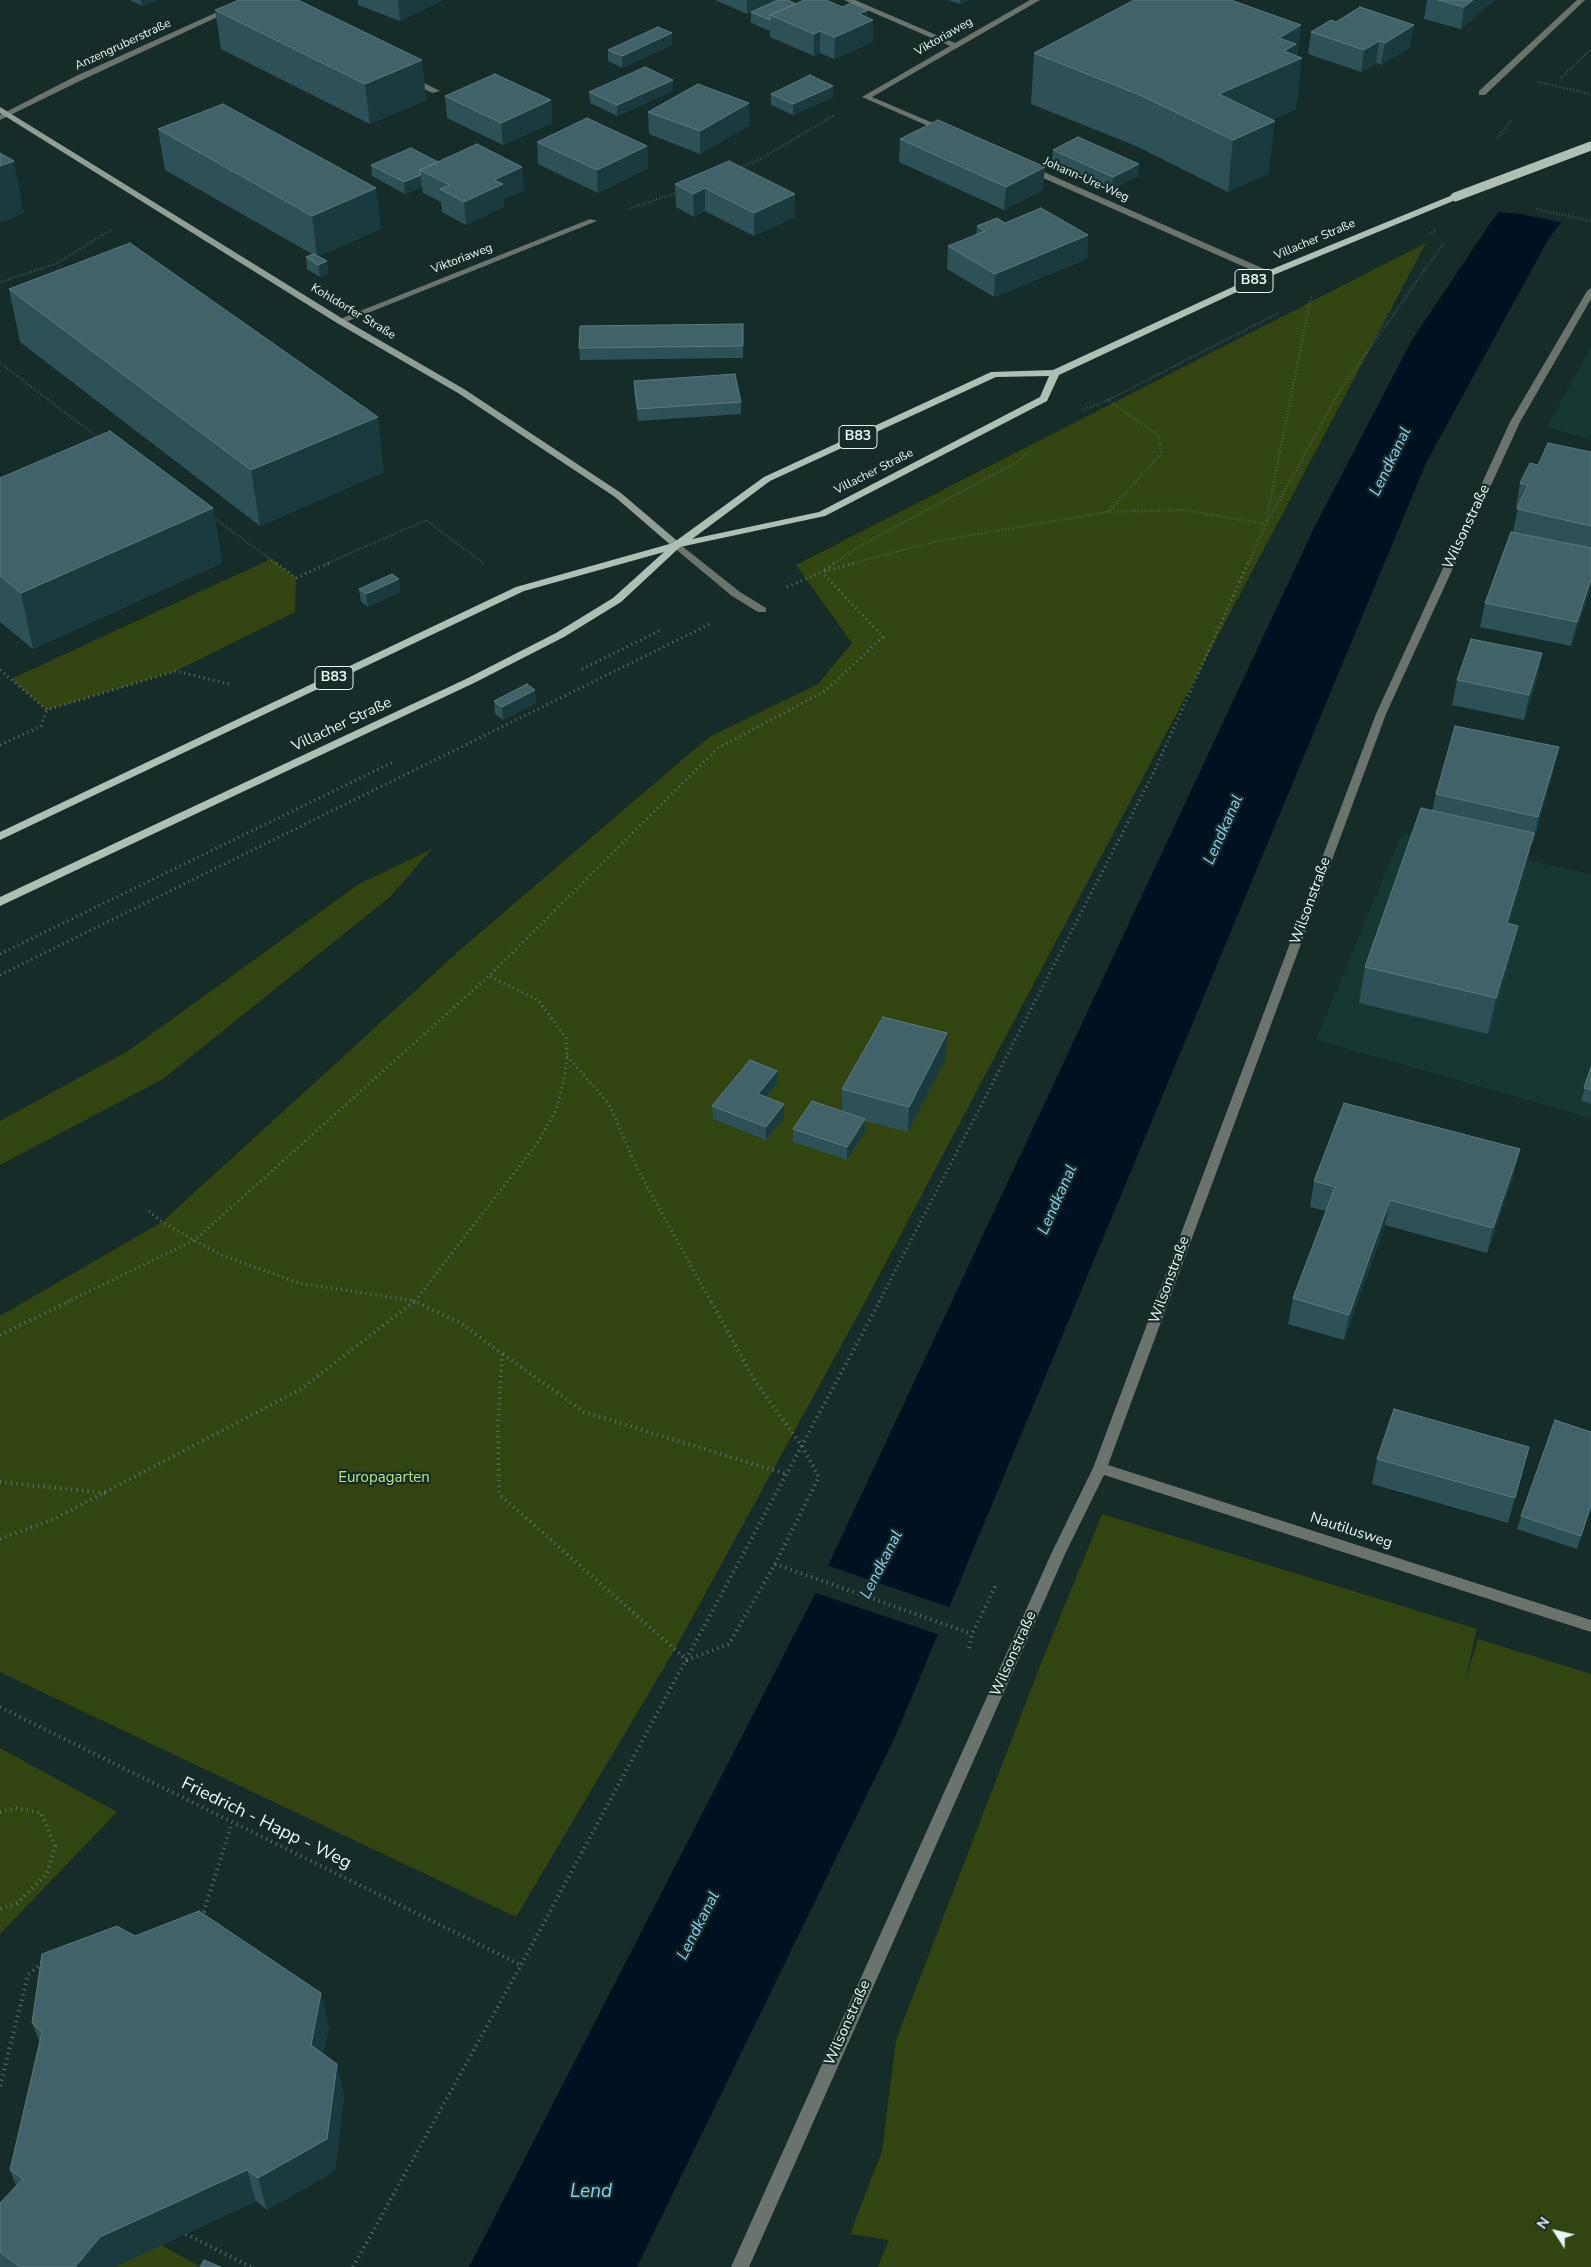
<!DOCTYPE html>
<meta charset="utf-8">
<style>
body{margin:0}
#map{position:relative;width:1591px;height:2267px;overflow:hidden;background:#152c28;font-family:"Nunito Sans",sans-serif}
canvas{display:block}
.north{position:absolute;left:1531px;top:2207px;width:50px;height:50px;-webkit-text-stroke:4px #152c28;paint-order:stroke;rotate:305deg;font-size:14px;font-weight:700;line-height:20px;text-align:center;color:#e9f7f4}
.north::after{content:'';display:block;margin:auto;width:18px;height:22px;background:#e9f7f4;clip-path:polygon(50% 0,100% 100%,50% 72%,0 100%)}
</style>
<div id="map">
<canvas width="1591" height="2267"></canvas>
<div class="north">N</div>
</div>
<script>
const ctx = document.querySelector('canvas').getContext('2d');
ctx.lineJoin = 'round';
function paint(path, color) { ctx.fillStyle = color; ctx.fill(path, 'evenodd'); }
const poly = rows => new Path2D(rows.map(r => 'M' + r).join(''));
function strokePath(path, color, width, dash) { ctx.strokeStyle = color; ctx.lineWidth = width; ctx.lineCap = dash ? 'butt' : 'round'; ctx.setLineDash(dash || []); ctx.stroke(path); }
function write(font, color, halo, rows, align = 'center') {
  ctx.font = font + ' "Nunito Sans",sans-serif'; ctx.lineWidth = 4.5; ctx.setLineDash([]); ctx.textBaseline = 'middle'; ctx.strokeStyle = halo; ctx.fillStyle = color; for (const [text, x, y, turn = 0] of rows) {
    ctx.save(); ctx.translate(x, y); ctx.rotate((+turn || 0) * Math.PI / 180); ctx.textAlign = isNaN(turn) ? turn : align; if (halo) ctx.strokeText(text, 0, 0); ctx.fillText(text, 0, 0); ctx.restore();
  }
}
paint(poly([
 [1591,347,1591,440,1547,427],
 [1402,833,1591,874,1591,1118,1316,1040]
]), '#163732');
paint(poly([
 [1426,243,865,1302,675,1649,516,1917,0,1672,0,1316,162,1222,461,949,683,759,711,736,818,684,852,643,796,565],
 [271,559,296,578,295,612,176,671,47,710,11,679],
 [432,849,390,897,163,1079,0,1165,0,1121,128,1051,359,884],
 [1102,1514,1477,1629,1465,1682,1478,1639,1591,1674,1591,2267,878,2267,889,2240,850,2234,882,2151,896,2040,1042,1661],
 [0,1748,117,1812,0,1934],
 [161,2245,201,2267,115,2267]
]), '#324511');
paint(poly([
 [1591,91,1591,185,1549,238,1427,461,895,1737,637,2267,469,2267,812,1600,1315,526,1412,340,1489,225]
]), '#001221');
paint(poly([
 [1589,89,1591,89,1591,189,1564,223,1521,214,1495,212],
 [826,1565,952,1608,940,1635,813,1592]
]), '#152c28');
strokePath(poly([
 [1561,78,1591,49],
 [1498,138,1511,121],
 [738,168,762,158,835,115],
 [628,209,678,192],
 [1536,209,1591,221],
 [0,282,55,264,113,229],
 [0,363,100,439],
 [1082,410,1108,400],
 [1108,512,1161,454,1159,436,1108,400,1277,314],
 [211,516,277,564],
 [1266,521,1311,297],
 [326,564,426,520,483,563],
 [833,564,865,543,1017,462,1028,452],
 [850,564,938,541,1107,512,1184,510,1266,524],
 [1248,564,1266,524,1341,389,1443,244]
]), '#5f736f', 2.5, [0.5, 2.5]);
strokePath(poly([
 [276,563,296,578,329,563],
 [825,570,835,563],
 [787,587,822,572,855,563],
 [582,669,661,630],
 [0,670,47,710,176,671,229,684],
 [0,745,41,726,47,710],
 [0,954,393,762],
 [0,975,712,623],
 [567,1056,609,1104,638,1170,711,1302],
 [149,1211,162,1222,221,1255,299,1283,415,1301,538,1142,556,1110,564,1080,567,1056,566,1038,538,1000,489,976],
 [67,1302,195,1240,489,976,718,748,825,691,883,637,822,572],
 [413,1302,417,1302],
 [879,1302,1153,774,1248,563]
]), '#5f736f', 3, [1, 4]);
strokePath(poly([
 [0,1335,70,1301],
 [503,1354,584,1412,786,1474],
 [0,1482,105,1493],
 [0,1539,54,1519,301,1389,415,1301,462,1324,502,1354,498,1426,499,1494,687,1660,729,1644,775,1564,819,1477,802,1446,755,1381,711,1301],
 [775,1564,972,1634],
 [969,1648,972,1634,996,1585],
 [0,1707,521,1965],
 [0,1812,15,1808,41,1813,55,1846,47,1874,17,1903,0,1909],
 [199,1915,204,1911,232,1823],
 [0,2086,28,1975,43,1962],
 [186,2234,251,2267],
 [353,2267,521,1965,880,1301]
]), '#5f736f', 4, [1, 4.5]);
paint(poly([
 [1577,0,1585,0,1485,95,1479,95,1479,91,1577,0],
 [408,78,414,78,440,91,433,93,408,82,408,78],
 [677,542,740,592,766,608,766,612,758,612,732,596,673,547,673,543,677,542]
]), '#6b736d');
paint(poly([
 [244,0,254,0,82,80,0,120,0,115,76,76,244,0],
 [844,0,855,0,955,43,1030,0,1040,0,872,97,947,129,948,131,944,133,862,97,950,46,844,0],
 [1028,165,1271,272,1272,274,1265,276,1025,170,1024,168,1028,165],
 [590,219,597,221,343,323,335,321,590,219],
 [1591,288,1591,299,1520,422,1386,714,1108,1465,1591,1620,1591,1632,1104,1475,1066,1552,749,2267,731,2267,1052,1552,1093,1468,1376,714,1510,422,1587,291,1591,288]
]), '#6b736d');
paint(poly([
 [0,107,343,319,464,389,621,493,682,545,681,547,673,547,615,497,458,393,337,323,0,113,0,107]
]), '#919e95');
paint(poly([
 [1455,194,1459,197,1458,199,1271,276,1059,375,1047,401,825,516,680,547,621,602,564,637,474,683,0,906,0,897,466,679,556,633,613,598,664,552,524,591,0,840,0,832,516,587,673,543,764,477,991,372,1053,370,1265,272,1455,194],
 [1049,376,1040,397,819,512,692,539,770,481,996,377,1049,376]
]), '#aebfb3');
strokePath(poly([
 [1538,82,1591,94],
 [1429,234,1437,230]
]), '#5f736f', 2.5, [0.5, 2.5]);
strokePath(poly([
 [1455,197,1591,146]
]), '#aebfb3', 9);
paint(poly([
 [130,0,159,0,142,6],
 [358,0,443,0,400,21,358,5],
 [715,0,788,0,796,4,867,18,873,42,834,59,820,53,814,56,770,37,770,31,751,23,751,12,747,14],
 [948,0,968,0,960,4],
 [1427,0,1494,0,1461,29,1424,19],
 [215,10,422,60,426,100,370,124,221,49],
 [1331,20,1410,47,1381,65,1376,63,1361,72,1308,54,1311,32],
 [672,45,622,68,608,61,608,50],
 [1034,53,1297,56,1296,109,1272,120,1269,173,1228,192,1136,146,1031,104],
 [673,80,673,91,617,116,590,103,589,92],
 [833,86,833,97,793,115,771,105,771,94],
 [445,96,551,100,552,123,503,145,447,118],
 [648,112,750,125,700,154,649,134],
 [158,129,381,229,319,256,329,273,320,277,307,269,306,257,312,254,165,170],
 [900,139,1043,190,1004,210,899,162],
 [537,142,647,146,648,168,598,193,538,164],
 [1053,150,1138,176,1112,189,1052,161],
 [438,162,524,190,504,199,504,207,466,225,442,212,441,202,423,193,422,187,405,194,372,176,371,165],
 [675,184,795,194,795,217,754,236,705,211,694,217,676,207],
 [1005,223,1088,235,1087,259,994,297,947,269,948,246,976,235,977,226],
 [9,289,384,472,260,526,20,342],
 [743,324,743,358,580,360,579,348],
 [634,381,741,402,741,414,638,421,634,393],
 [1591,452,1591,587,1571,646,1480,627,1485,603,1513,532,1518,508,1516,508,1520,483,1538,465],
 [0,478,213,508,222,563,33,649,0,622],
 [399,579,400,592,368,607,361,602,359,589],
 [1542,653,1537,678,1524,720,1452,705,1457,680],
 [494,701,536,703,503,720,495,714],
 [1553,772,1533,843,1532,842,1526,869,1509,924,1510,962,1488,1034,1359,1003,1365,967,1432,811,1436,794],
 [946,1059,908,1132,865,1121,865,1132,847,1160,793,1142,793,1129,842,1111,842,1089],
 [1591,1067,1591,1104,1581,1101],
 [777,1071,777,1084,766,1097,784,1118,766,1140,713,1119,712,1106],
 [1514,1175,1487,1253,1385,1225,1344,1340,1288,1324,1293,1298,1326,1211,1310,1207,1314,1181],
 [1377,1459,1515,1498,1508,1523,1372,1484],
 [1591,1506,1577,1549,1517,1529,1521,1516],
 [135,1936,329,2026,323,2054,337,2064,344,2097,335,2171,267,2210,256,2201,115,2267,0,2267,0,2203,16,2186,10,2170,40,2043,32,2023]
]), '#2c5157');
paint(poly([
 [141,0,159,0,142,6],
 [398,0,443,0,400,21],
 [747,0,780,0,747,14],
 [960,0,968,0,960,4],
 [1473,0,1494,0,1461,29,1464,7],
 [868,10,867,23,873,20,873,42,834,59,835,37,859,14],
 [1301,25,1297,61,1302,58,1296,109,1230,138,1219,94,1279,38],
 [1414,25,1410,47,1381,65,1385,43],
 [820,31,820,53,814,56,814,34],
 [672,33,672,45,622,68,622,56],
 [1379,41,1376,63,1361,72,1364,50],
 [422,60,426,100,370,124,365,84],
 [673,80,673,91,617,116,617,105],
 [833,86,833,97,793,115,793,104],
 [551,100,552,123,503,145,501,123],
 [749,103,750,125,700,154,700,131],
 [1275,121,1269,173,1228,192,1233,140],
 [647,146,648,168,598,193,597,170],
 [14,161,24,213,0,223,0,166],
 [1139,164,1138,176,1112,189,1113,177],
 [522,167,524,190,504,199,504,207,466,225,464,202,494,180],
 [1045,167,1043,190,1004,210,1006,187],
 [421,175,422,187,405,194,404,182],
 [376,188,381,229,317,257,312,216],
 [705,188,705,211,694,217,693,194],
 [795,194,795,217,754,236,754,213],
 [1088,235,1087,259,994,297,995,274],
 [327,261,329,273,320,277,318,265],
 [378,417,384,472,260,526,251,470],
 [213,508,222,563,33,649,21,593],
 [399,579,400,592,368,607,366,594],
 [1591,579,1591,587,1571,646,1577,622],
 [1542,653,1537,678,1524,720,1529,695],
 [535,690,536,703,503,720,502,707],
 [1559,747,1553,772,1533,843,1538,817],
 [1534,833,1526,869,1499,959,1507,923],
 [1518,926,1510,962,1488,1034,1496,998],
 [947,1033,946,1059,908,1132,909,1107],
 [777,1071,777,1084,758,1107,758,1094],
 [784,1104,784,1118,766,1140,766,1127],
 [865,1119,865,1132,847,1160,847,1147],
 [1520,1149,1514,1175,1487,1253,1493,1228],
 [1390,1200,1385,1225,1344,1340,1349,1315],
 [321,1993,329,2026,319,2078,311,2045],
 [337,2064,344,2097,335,2171,267,2210,258,2178],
 [247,2170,256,2201,115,2267,75,2267,100,2237]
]), '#1a3a3d');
const building = poly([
 [239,0,298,0,422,60,365,84,215,10,239,0],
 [778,0,788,0,796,4,770,15,770,20,751,12,778,0],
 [804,0,826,0,842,7,851,3,868,10,859,14,873,20,835,37,820,31,814,34,770,15,804,0],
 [1134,0,1231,0,1301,25,1279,38,1296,44,1284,51,1302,58,1219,94,1275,121,1233,140,1140,95,1034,53,1134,0],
 [1438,0,1473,0,1464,7,1438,0],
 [1360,7,1414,25,1385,43,1379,41,1364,50,1311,32,1331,20,1336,22,1360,7],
 [658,27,672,33,622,56,608,50,658,27],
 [645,67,673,80,617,105,589,92,645,67],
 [495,74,551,100,501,123,445,96,495,74],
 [810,75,833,86,793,104,771,94,810,75],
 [698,84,749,103,700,131,648,112,698,84],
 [223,104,376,188,312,216,158,129,223,104],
 [587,118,647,146,597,170,537,142,587,118],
 [938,120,1045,167,1006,187,900,139,938,120],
 [1078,137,1139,164,1113,177,1053,150,1078,137],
 [477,144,522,167,494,180,503,184,464,202,440,189,450,185,420,170,477,144],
 [411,148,438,162,420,170,421,175,404,182,371,165,411,148],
 [0,153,14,161,0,166,0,153],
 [729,161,795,194,754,213,705,188,693,194,675,184,729,161],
 [1041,208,1088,235,995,274,948,246,985,231,977,226,997,218,1005,223,1041,208],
 [130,243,378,417,251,470,9,289,130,243],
 [314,254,327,261,318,265,306,257,314,254],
 [743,324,743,346,579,348,580,326,743,324],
 [735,374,741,402,638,409,634,381,735,374],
 [110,431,213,508,21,593,0,576,0,478,110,431],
 [1548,443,1591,452,1591,526,1517,509,1528,485,1520,483,1530,463,1538,465,1548,443],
 [1511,532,1591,548,1591,579,1577,622,1485,603,1511,532],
 [392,574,399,579,366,594,359,589,392,574],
 [1471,639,1542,653,1529,695,1457,680,1471,639],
 [527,684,535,690,502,707,494,701,527,684],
 [1455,726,1559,747,1538,817,1436,794,1455,726],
 [1421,808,1534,833,1507,923,1518,926,1496,998,1365,967,1421,808],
 [883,1017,947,1033,909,1107,842,1089,883,1017],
 [750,1060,777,1071,758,1094,784,1104,766,1127,712,1106,750,1060],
 [1591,1067,1591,1090,1584,1088,1591,1067],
 [812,1101,865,1119,847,1147,793,1129,812,1101],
 [1344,1103,1520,1149,1493,1228,1390,1200,1349,1315,1293,1298,1335,1187,1314,1181,1344,1103],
 [1394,1409,1529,1447,1515,1498,1377,1459,1394,1409],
 [1555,1420,1591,1432,1591,1505,1581,1536,1521,1516,1555,1420],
 [199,1911,321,1993,311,2045,337,2064,327,2139,258,2178,247,2170,100,2237,75,2267,20,2267,0,2252,0,2203,23,2179,10,2170,42,2032,32,2023,42,1954,117,1926,135,1936,199,1911],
 [204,2260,221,2267,200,2267,204,2260]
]);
paint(building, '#416268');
strokePath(building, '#5b7a7e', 1);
write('12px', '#e9f7f4', '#152c28', [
 ["Viktoriaweg",944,37,-30],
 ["Anzengruberstraße",123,45,-25],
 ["Johann-Ure-Weg",1086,180,24],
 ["Villacher Straße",1315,240,-23],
 ["Viktoriaweg",462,259,-21],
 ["Kohldorfer Straße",353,312,31],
 ["Villacher Straße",874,472,-27]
]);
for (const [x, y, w] of [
 [1254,281,38],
 [858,437,38],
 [334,678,38]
]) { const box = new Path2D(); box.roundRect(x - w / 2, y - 11.5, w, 23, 4); ctx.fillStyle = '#152c28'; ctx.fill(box); strokePath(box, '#e9f7f4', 1); }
write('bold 14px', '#e9f7f4', null, [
 ["B83",1254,281],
 ["B83",858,437],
 ["B83",334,678]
]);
write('15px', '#e9f7f4', '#152c28', [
 ["Wilsonstraße",1467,527,-65],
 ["Villacher Straße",342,725,-25],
 ["Wilsonstraße",1311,901,-70],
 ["Wilsonstraße",1170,1280,-70],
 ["Nautilusweg",1351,1531,18],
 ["Wilsonstraße",1014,1654,-66],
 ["Wilsonstraße",848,2023,-66]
]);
write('15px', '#bbe67d', '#152c28', [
 ["Europagarten",384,1478]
]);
write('italic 16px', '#8eccf4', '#152c28', [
 ["Lendkanal",1391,462,-64],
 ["Lendkanal",1224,830,-66],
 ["Lendkanal",1058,1200,-66],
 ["Lendkanal",882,1565,-63],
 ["Lendkanal",699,1926,-63]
]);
write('18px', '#e9f7f4', '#152c28', [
 ["Friedrich - Happ - Weg",266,1824,26]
]);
write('italic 19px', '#8eccf4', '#152c28', [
 ["Lend",591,2192]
]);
</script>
